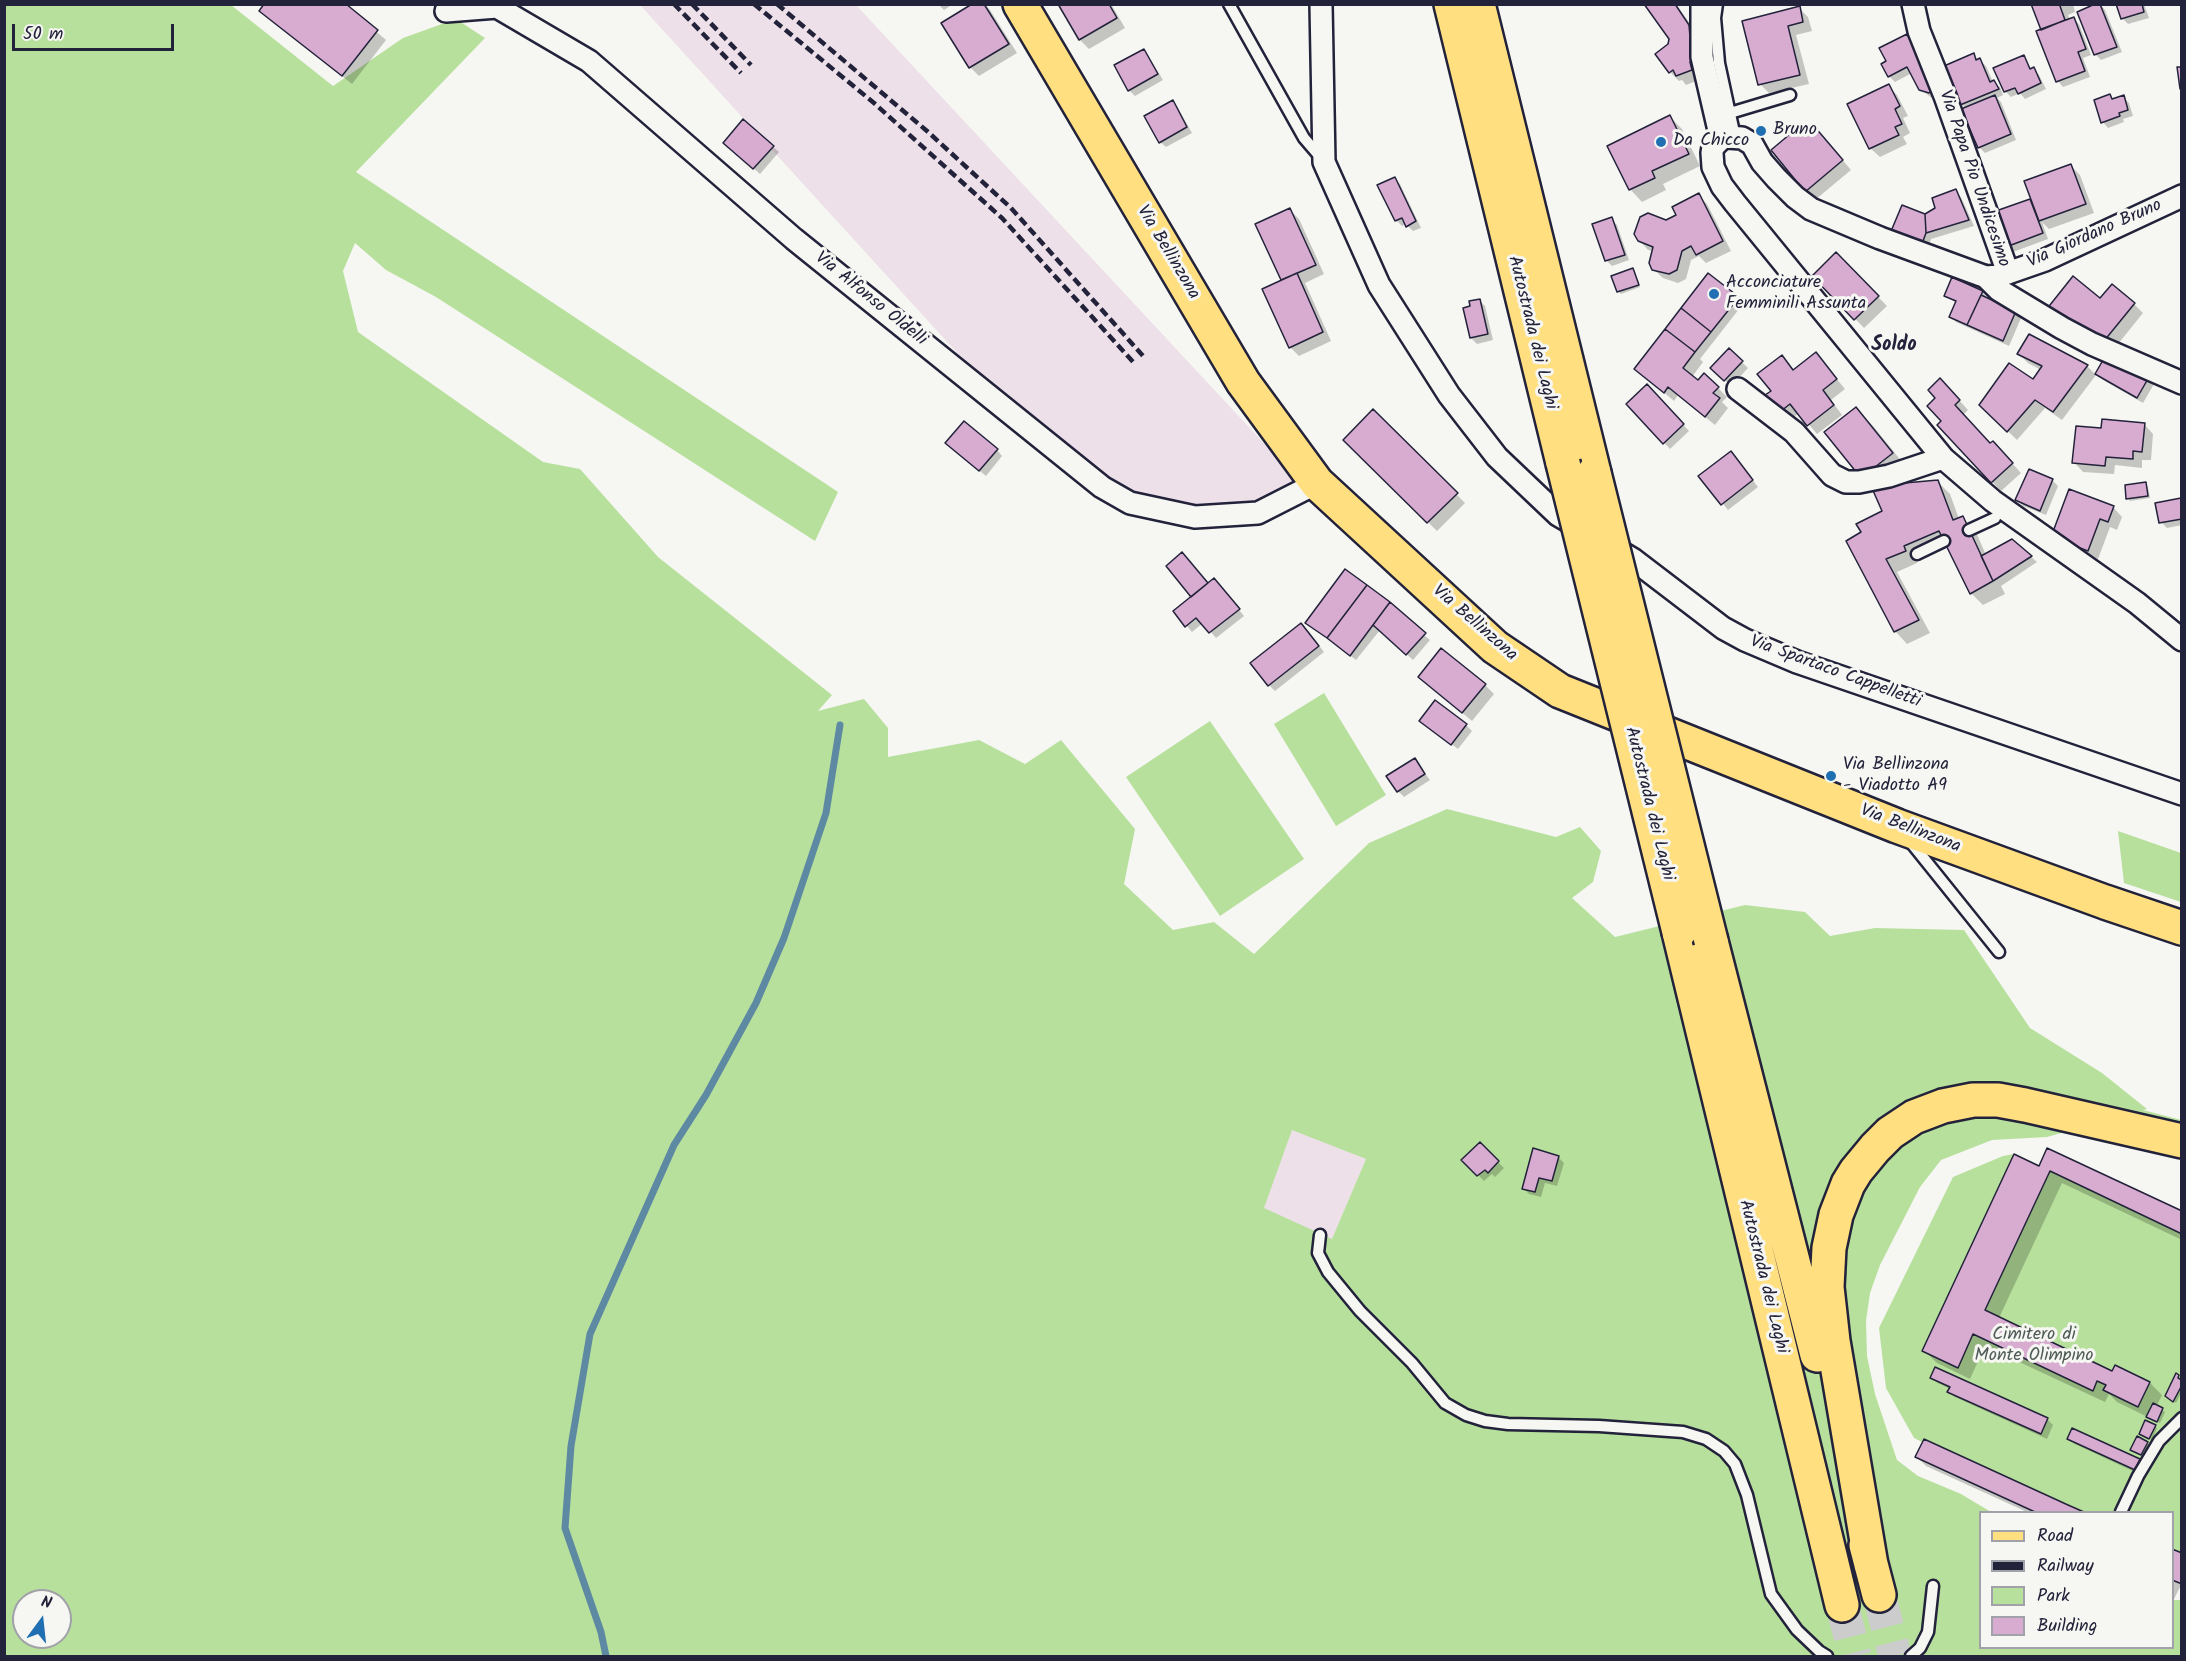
<!DOCTYPE html>
<style>
body{margin:0}
#map{position:relative;width:2186px;height:1661px;overflow:hidden;background:#f6f6f2;font-family:Kalam,sans-serif}
canvas{display:block}
.frame{position:absolute;inset:0;border:6px solid #22223b;pointer-events:none}
.legend{position:absolute;left:1979px;top:1511px;width:195px;height:138px;box-sizing:border-box;background:#f6f6f2;border:2px solid #a1a1a9;margin:0;padding:8px 10px;list-style:none;font-size:18px;color:#22223b}
.legend li{display:flex;align-items:center;gap:12px;height:30px}
.legend b{width:30px;border:2px solid #a1a1a9}
.north{position:absolute;left:12px;top:1589px;width:60px;height:60px;box-sizing:border-box;background:#f6f6f2;border:2px solid #a1a1a9;border-radius:50%;rotate:15deg;font-size:16px;font-weight:700;line-height:24px;text-align:center;color:#22223b}
.north::after{content:'';display:block;margin:auto;width:21px;height:27px;background:#1f6fb2;clip-path:polygon(50% 0,100% 100%,50% 72%,0 100%)}
.scale{position:absolute;left:12px;top:24px;width:162px;height:27px;box-sizing:border-box;border:3px solid #22223b;border-top:0;padding-left:8px;font-size:18px;line-height:21px;white-space:nowrap;color:#22223b;-webkit-text-stroke:4px #f6f6f2;paint-order:stroke}
</style>
<div id="map">
<canvas width="2186" height="1661"></canvas>
<div class="frame"></div>
<ul class="legend">
<li><b style="height:8px;background:#ffdf80"></b>Road</li>
<li><b style="height:8px;background:#22223b"></b>Railway</li>
<li><b style="height:16px;background:#b8e09d"></b>Park</li>
<li><b style="height:16px;background:#d7acd0"></b>Building</li>
</ul>
<div class="north">N</div>
<div class="scale">50 m</div>
</div>
<script>
const ctx = document.querySelector('canvas').getContext('2d');
ctx.lineJoin = 'round';
function paint(path, color) { ctx.fillStyle = color; ctx.fill(path, 'evenodd'); }
const poly = rows => new Path2D(rows.map(r => 'M' + r).join(''));
function strokePath(path, color, width, dash) { ctx.strokeStyle = color; ctx.lineWidth = width; ctx.lineCap = dash ? 'butt' : 'round'; ctx.setLineDash(dash || []); ctx.stroke(path); }
function write(font, color, halo, rows, align = 'center') {
  ctx.font = font + ' Kalam,sans-serif'; ctx.lineWidth = 6; ctx.setLineDash([]); ctx.textBaseline = 'middle'; ctx.strokeStyle = halo; ctx.fillStyle = color; for (const [text, x, y, turn = 0] of rows) {
    ctx.save(); ctx.translate(x, y); ctx.rotate((+turn || 0) * Math.PI / 180); ctx.textAlign = isNaN(turn) ? turn : align; if (halo) ctx.strokeText(text, 0, 0); ctx.fillText(text, 0, 0); ctx.restore();
  }
}
paint(poly([
 [640,5,856,5,1300,482,1258,513,1130,503,1012,413],
 [1292,1129,1366,1159,1332,1240,1263,1208]
]), '#ede0e8');
paint(poly([
 [5,5,231,5,333,86,403,38,456,19,485,38,356,172,838,492,815,541,436,297,386,270,355,243,343,271,358,332,543,462,580,469,658,557,832,695,818,711,864,699,888,728,888,757,979,740,1025,764,1061,740,1135,829,1124,884,1173,930,1214,922,1254,954,1369,843,1447,809,1556,837,1580,827,1601,851,1593,882,1572,898,1615,937,1745,905,1805,912,1830,936,1875,928,1964,930,2030,1028,2102,1073,2147,1109,2143,1110,2181,1120,2181,1125,2129,1114,2047,1137,1992,1140,1941,1160,1920,1187,1880,1265,1870,1293,1866,1321,1867,1356,1875,1394,1897,1460,1918,1476,1961,1494,1991,1512,1980,1512,1980,1648,2172,1648,2173,1600,2181,1600,2181,1656,5,1656],
 [1292,1130,1366,1159,1332,1239,1264,1208],
 [24,1601,60,1601,60,1637,24,1637],
 [1324,693,1386,795,1336,826,1274,724],
 [1210,721,1304,859,1220,916,1126,777],
 [2118,831,2181,853,2181,902,2124,883],
 [2047,1148,2181,1211,2181,1584,2173,1580,2172,1512,2035,1512,1915,1457,1922,1442,1914,1438,1886,1388,1879,1328,1953,1177,2003,1156,2014,1154,2039,1165]
]), '#b8e09d');
paint(poly([
 [344,4,386,40,352,84,261,11],
 [938,4,953,4,944,10],
 [975,4,984,4,990,10,1017,53,979,76,970,67,943,23],
 [1060,4,1111,4,1125,28,1089,49,1080,40],
 [1645,4,1676,4,1698,35,1701,79,1686,85,1682,80,1679,81,1670,72,1657,54,1670,45,1670,39],
 [2033,4,2073,4,2075,12,2068,15,2070,20,2073,18,2079,24,2091,55,2083,58,2090,77,2063,87,2058,81,2043,30],
 [2100,4,2105,10,2122,52,2101,60,2095,54],
 [2118,4,2144,4,2149,18,2128,24,2122,18],
 [1799,8,1808,17,1812,31,1796,35,1809,84,1769,93,1760,84,1744,22],
 [1906,35,1912,41,1938,96,1933,99,1920,89,1912,73,1895,82,1889,76],
 [1144,51,1149,57,1163,80,1135,96,1129,90],
 [1973,55,1986,66,1993,82,2000,87,2003,95,1997,98,2001,102,2016,140,1985,153,1979,147,1966,108,1961,104],
 [2023,57,2032,70,2039,75,2046,89,2025,99,2020,93,2011,97,2005,91],
 [1888,86,1897,95,1908,116,1903,118,1910,133,1903,137,1907,144,1880,157,1870,148],
 [2110,96,2114,100,2123,97,2129,103,2133,116,2123,119,2124,122,2108,128,2103,122],
 [1172,102,1178,108,1192,133,1166,147,1160,142],
 [1670,117,1682,129,1700,166,1663,184,1666,190,1642,202,1630,189],
 [1808,133,1823,137,1851,170,1815,200,1806,191],
 [773,147,779,152,760,174,731,149],
 [2071,166,2080,175,2094,213,2049,229,2042,222,2048,239,2013,252,2007,246,2030,200,2034,205],
 [1395,179,1400,184,1421,228,1413,231,1406,224,1402,226,1396,220],
 [1955,191,1961,197,1974,226,1931,239,1926,254,1897,241],
 [1698,195,1707,204,1731,251,1706,263,1699,256,1691,260,1686,279,1678,283,1663,278,1653,269,1653,251,1648,250,1639,240,1678,216],
 [1290,210,1299,219,1324,274,1305,283,1331,341,1299,356,1290,347,1283,281,1257,224],
 [1611,219,1617,225,1629,260,1612,266,1606,260],
 [1836,254,1887,306,1864,328,1814,276],
 [1632,270,1640,287,1621,294,1618,291],
 [1982,292,1988,298,2015,312,2021,318,2009,346,1956,322,1951,316,1956,303,1946,295],
 [1738,298,1743,304,1700,359,1703,362,1692,377,1698,382,1718,388,1727,397,1722,402,1728,408,1715,425,1678,395,1674,401,1636,369],
 [1479,300,1485,306,1493,340,1477,344,1471,338,1472,307],
 [2101,300,2134,304,2143,313,2114,349,2057,318],
 [1729,350,1748,368,1731,386,1712,368],
 [1816,354,1845,389,1831,400,1842,415,1817,434,1799,413,1786,423,1773,391,1782,357,1794,370],
 [2019,354,2087,366,2096,375,2062,420,2045,408,2017,440,1981,405,2034,381,2041,370,2028,363],
 [2097,374,2148,378,2154,384,2143,403,2103,380],
 [1647,386,1689,431,1670,449,1628,404],
 [1949,389,1968,410,1963,415,1990,445,2002,452,2021,473,2001,491,1939,425,1943,421],
 [1856,409,1874,427,1910,472,1893,486,1937,481,1950,494,1959,519,1962,518,1975,530,1986,555,2012,540,2037,562,2001,586,2005,594,1983,605,1971,593,1947,545,1916,559,1917,563,1897,572,1930,633,1907,644,1895,631,1863,533,1884,511],
 [1373,411,1465,503,1437,531,1345,440],
 [2144,424,2153,434,2151,460,2142,460,2142,468,2115,465,2114,474,2083,472,2074,462,2102,429],
 [953,449,997,450,1002,456,986,476],
 [1736,459,1758,487,1728,510,1701,476],
 [2052,480,2058,486,2046,515,2023,506,2017,500],
 [2146,484,2148,487,2150,498,2130,501,2128,498],
 [2180,500,2182,525,2167,528,2161,522],
 [2113,507,2122,517,2117,530,2110,527,2098,559,2062,546],
 [1345,571,1430,640,1413,660,1380,630,1356,660,1307,622],
 [1208,585,1220,586,1244,616,1216,638,1203,623,1192,632,1175,612],
 [1307,630,1324,652,1275,691,1269,685],
 [1420,677,1485,685,1494,694,1472,721],
 [1421,721,1466,725,1472,731,1458,749],
 [1414,759,1430,780,1404,797,1398,791],
 [1480,1144,1504,1168,1495,1177,1492,1174,1484,1181,1463,1160],
 [1558,1157,1564,1163,1557,1186,1545,1183,1541,1197,1529,1194,1523,1188],
 [2039,1168,2182,1213,2182,1240,2062,1183,1999,1318,2113,1373,2116,1367,2150,1383,2162,1395,2156,1407,2165,1412,2160,1423,2117,1402,2109,1394,2105,1402,1985,1346,1970,1379,1937,1363,1924,1350],
 [2178,1376,2182,1381,2182,1391,2176,1403,2169,1399],
 [1932,1377,2047,1419,2053,1425,2047,1439,1955,1397,1949,1391,1950,1389,1938,1383],
 [2155,1426,2157,1428,2152,1440,2143,1436],
 [2069,1439,2139,1460,2145,1466,2141,1475,2075,1444],
 [1925,1441,2081,1512,2027,1512,1926,1466,1917,1457],
 [2147,1443,2149,1445,2144,1457,2132,1450],
 [2172,1551,2182,1555,2182,1588,2180,1587,2172,1603]
]), '#0003');
strokePath(poly([
 [606,1656,601,1632,565,1528,571,1446,590,1334,674,1145,706,1095,756,1003,784,938,826,813,840,725]
]), '#5e89a2', 7);
const building = poly([
 [264,4,346,4,378,30,342,76,259,11,264,4],
 [972,4,984,4,1009,44,969,68,941,23,972,4],
 [1058,4,1109,4,1117,18,1079,40,1058,4],
 [1644,4,1675,4,1689,25,1692,61,1690,62,1692,70,1676,76,1673,70,1669,73,1655,54,1668,44,1669,39,1644,4],
 [2031,4,2063,4,2060,6,2065,20,2041,30,2031,4],
 [2095,4,2100,4,2117,47,2094,55,2077,12,2095,4],
 [2116,4,2142,4,2144,12,2121,19,2116,4],
 [1800,6,1803,22,1788,26,1800,75,1758,85,1742,21,1800,6],
 [2074,17,2086,49,2078,52,2085,71,2056,82,2036,31,2074,17],
 [1907,34,1933,83,1933,90,1929,93,1919,90,1907,67,1888,77,1881,64,1886,61,1879,48,1907,34],
 [1144,49,1158,74,1128,91,1114,65,1144,49],
 [1974,53,1976,60,1980,58,1990,82,1994,80,1999,89,1960,105,1944,66,1974,53],
 [2024,55,2030,69,2034,67,2041,83,2018,94,2015,88,2004,92,1993,68,2024,55],
 [2177,67,2182,67,2182,88,2180,89,2177,67],
 [1889,84,1900,106,1895,109,1902,124,1895,127,1899,135,1869,149,1847,104,1889,84],
 [2110,94,2112,99,2124,95,2128,110,2119,113,2120,116,2101,123,2094,100,2110,94],
 [1995,95,2011,134,1978,148,1961,109,1995,95],
 [1173,100,1187,127,1159,143,1144,116,1173,100],
 [1670,115,1689,154,1652,171,1655,178,1629,190,1607,146,1670,115],
 [743,119,774,146,753,169,723,143,743,119],
 [1802,124,1807,131,1814,126,1843,160,1805,192,1771,150,1802,124],
 [2071,164,2086,204,2039,221,2024,181,2071,164],
 [1395,177,1416,221,1406,227,1402,218,1395,221,1377,185,1395,177],
 [1956,189,1969,220,1926,233,1925,214,1935,208,1932,198,1956,189],
 [1699,193,1723,241,1696,255,1691,246,1682,251,1677,270,1669,274,1652,270,1649,263,1653,247,1638,241,1634,234,1640,217,1648,213,1666,220,1676,215,1672,207,1699,193],
 [2030,199,2043,233,2006,247,1993,212,2030,199],
 [1902,205,1925,214,1926,233,1920,249,1889,236,1902,205],
 [1290,208,1316,265,1281,280,1255,224,1290,208],
 [1612,217,1625,255,1605,261,1592,224,1612,217],
 [1836,252,1879,296,1854,320,1812,276,1836,252],
 [1633,268,1639,285,1617,292,1611,276,1633,268],
 [1297,273,1323,332,1289,348,1262,289,1297,273],
 [1708,273,1739,297,1711,332,1681,308,1708,273],
 [2073,276,2100,298,2112,284,2135,303,2104,341,2085,327,2079,335,2046,310,2073,276],
 [1952,277,1983,291,1967,325,1949,317,1956,301,1944,296,1952,277],
 [1981,295,2016,311,2003,341,1967,325,1981,295],
 [1480,299,1488,334,1470,338,1463,308,1470,306,1469,301,1480,299],
 [1681,308,1711,332,1695,352,1665,329,1681,308],
 [1665,329,1695,352,1683,368,1698,380,1704,373,1719,387,1713,393,1720,398,1705,417,1668,387,1664,393,1634,369,1665,329],
 [2029,334,2088,365,2053,412,2035,400,2007,432,1979,405,2009,363,2033,379,2042,366,2017,354,2029,334],
 [1729,348,1743,361,1724,381,1710,368,1729,348],
 [1816,352,1837,379,1823,390,1834,405,1807,426,1790,404,1776,415,1762,397,1771,391,1757,374,1782,355,1793,370,1816,352],
 [2107,353,2149,377,2137,398,2095,374,2107,353],
 [1940,378,1960,400,1955,405,1990,443,1993,441,2013,463,1991,483,1937,425,1941,421,1927,406,1935,398,1928,390,1940,378],
 [1647,384,1684,424,1663,444,1626,404,1647,384],
 [1856,407,1893,453,1861,478,1824,432,1856,407],
 [1373,409,1458,493,1427,523,1343,440,1373,409],
 [2102,419,2145,423,2142,452,2133,451,2133,459,2106,457,2105,466,2072,463,2076,426,2101,428,2102,419],
 [964,421,998,449,979,471,945,443,964,421],
 [1731,451,1753,480,1721,505,1698,476,1731,451],
 [2029,469,2053,479,2040,511,2015,500,2029,469],
 [1938,480,1953,520,1963,516,1993,581,1970,594,1939,531,1904,546,1906,551,1886,559,1919,620,1894,632,1846,541,1861,532,1856,524,1882,511,1871,486,1938,480],
 [2146,482,2148,496,2126,499,2125,485,2146,482],
 [2069,489,2114,506,2108,522,2100,519,2088,551,2051,537,2069,489],
 [2181,498,2182,519,2159,523,2155,503,2181,498],
 [2012,539,2032,556,1993,581,1981,556,2012,539],
 [1182,552,1208,583,1191,597,1166,566,1182,552],
 [1345,569,1367,585,1327,638,1305,623,1345,569],
 [1214,578,1240,609,1209,633,1196,618,1185,627,1173,611,1214,578],
 [1367,585,1390,602,1350,656,1327,638,1367,585],
 [1390,602,1426,633,1406,655,1373,625,1390,602],
 [1301,623,1319,646,1268,686,1250,663,1301,623],
 [1441,648,1486,684,1462,713,1418,677,1441,648],
 [1435,700,1467,724,1451,745,1419,721,1435,700],
 [1415,758,1425,774,1397,792,1386,776,1415,758],
 [1480,1142,1499,1161,1488,1173,1485,1170,1477,1176,1461,1160,1480,1142],
 [1533,1148,1559,1156,1552,1181,1539,1178,1535,1192,1522,1189,1533,1148],
 [2047,1148,2182,1211,2182,1234,2050,1171,1985,1310,2112,1371,2115,1365,2150,1382,2138,1407,2103,1390,2106,1385,2097,1381,2093,1391,1973,1334,1958,1368,1922,1351,2014,1154,2039,1166,2047,1148],
 [1935,1367,2048,1418,2041,1434,1947,1392,1950,1387,1930,1378,1935,1367],
 [2176,1373,2179,1375,2178,1378,2182,1380,2182,1385,2173,1402,2165,1396,2176,1373],
 [2153,1403,2163,1408,2157,1422,2146,1417,2153,1403],
 [2145,1420,2156,1425,2149,1439,2139,1434,2145,1420],
 [2072,1428,2140,1459,2135,1470,2067,1439,2072,1428],
 [2137,1436,2148,1442,2141,1455,2130,1450,2137,1436],
 [1924,1439,2068,1505,2084,1512,2035,1512,1915,1457,1924,1439],
 [2172,1549,2182,1553,2182,1584,2172,1580,2172,1549]
]);
paint(building, '#d7acd0');
strokePath(building, '#22223b', 1.5);
strokePath(poly([
 [1879,1595,1895,1656],
 [1842,1605,1855,1656]
]), '#cccccd', 33, [33, 16]);
const service = poly([
 [1229,4,1304,138,1322,159],
 [1717,4,1715,18,1719,63,1735,137],
 [1730,113,1790,95],
 [1969,530,1995,518],
 [1917,554,1944,541],
 [1909,840,1999,952],
 [1320,1235,1318,1253,1328,1272,1360,1311,1412,1363,1445,1403,1466,1415,1485,1421,1508,1424,1599,1426,1683,1432,1706,1439,1724,1451,1735,1464,1747,1495,1771,1594,1797,1630,1819,1651,1827,1656],
 [2121,1512,2138,1476,2159,1441,2182,1418],
 [1911,1656,1920,1648,1928,1632,1933,1586]
]);
const minor = poly([
 [1321,4,1324,162,1379,285,1449,395,1497,457,1558,515,1582,529],
 [1702,4,1702,57,1721,139],
 [1913,4,1919,31,1945,96,2008,273],
 [446,11,497,7,589,61,794,239,1102,487,1130,503,1195,517,1258,513,1317,483],
 [2182,196,2045,260,1999,276,1986,277,1880,238,1811,209,1795,197,1776,178,1762,162,1752,144,1742,138,1727,137,1721,139,1713,147,1712,153,1713,167,1722,186,1735,203,1943,458,1993,501,2137,603,2182,640],
 [1986,277,1999,290,2062,328,2092,344,2182,383],
 [1738,389,1794,432,1832,475,1846,482,1859,482,1889,476,1943,458],
 [1609,545,1634,560,1723,628,1745,640,1797,662,2182,794]
]);
const primary = poly([
 [1020,4,1243,382,1317,483,1495,647,1560,691,1897,826,2105,902,2182,928]
]);
const motorway = poly([
 [1451,4,1563,463],
 [1478,4,1594,473],
 [1679,932,1842,1605],
 [1711,941,1817,1355],
 [1866,1545,1879,1595],
 [1871,1565,1833,1341,1827,1287,1829,1248,1836,1215,1848,1184,1856,1171,1875,1148,1890,1133,1914,1117,1943,1106,1973,1100,1998,1100,2025,1105,2182,1141]
]);
strokePath(service, '#22223b', 15);
strokePath(minor, '#22223b', 26);
strokePath(primary, '#22223b', 38);
strokePath(motorway, '#22223b', 38);
strokePath(service, '#f6f6f2', 10);
strokePath(minor, '#f6f6f2', 21);
strokePath(primary, '#ffdf80', 33);
strokePath(motorway, '#ffdf80', 33);
strokePath(poly([
 [674,4,741,73],
 [692,4,751,65],
 [754,4,874,103,1002,218,1135,364],
 [777,4,927,131,1011,208,1144,357]
]), '#22223b', 4.5, [9, 4.5]);
const motorwayBridge = poly([
 [1563,463,1679,932],
 [1594,473,1711,941]
]);
strokePath(motorwayBridge, '#22223b', 38, []);
strokePath(motorwayBridge, '#ffdf80', 33);
for (const [x, y, r, color] of [
 [1761,131,6,"#1f6fb2"],
 [1661,142,6,"#1f6fb2"],
 [1714,294,6,"#1f6fb2"],
 [1831,776,6,"#1f6fb2"]
]) { const dot = new Path2D(); dot.arc(x, y, r, 0, 2 * Math.PI); ctx.fillStyle = color; ctx.fill(dot); strokePath(dot, '#f6f6f2', 2); }
write('18px', '#22223b', '#f6f6f2', [
 ["Bruno",1773,131],
 ["Da Chicco",1673,142],
 ["Acconciature",1726,284],
 ["Femminili Assunta",1726,305],
 ["Via Bellinzona",1843,766],
 ["- Viadotto A9",1843,787]
], 'left');
write('18px', '#22223b', '#f6f6f2', [
 ["Via Papa Pio Undicesimo",1973,179,71],
 ["Via Giordano Bruno",2095,235,-24],
 ["Via Bellinzona",1167,253,59],
 ["Via Alfonso Oldelli",870,300,39],
 ["Autostrada dei Laghi",1531,333,76],
 ["Via Bellinzona",1474,624,41],
 ["Via Spartaco Cappelletti",1835,673,20],
 ["Autostrada dei Laghi",1648,804,76],
 ["Via Bellinzona",1910,830,21],
 ["Autostrada dei Laghi",1762,1277,76]
]);
write('18px', '#4f5b58', '#f6f6f2', [
 ["Cimitero di",2034,1336],
 ["Monte Olimpino",2034,1357]
]);
write('bold 20px', '#22223b', '#f6f6f2', [
 ["Soldo",1894,347]
]);
</script>
